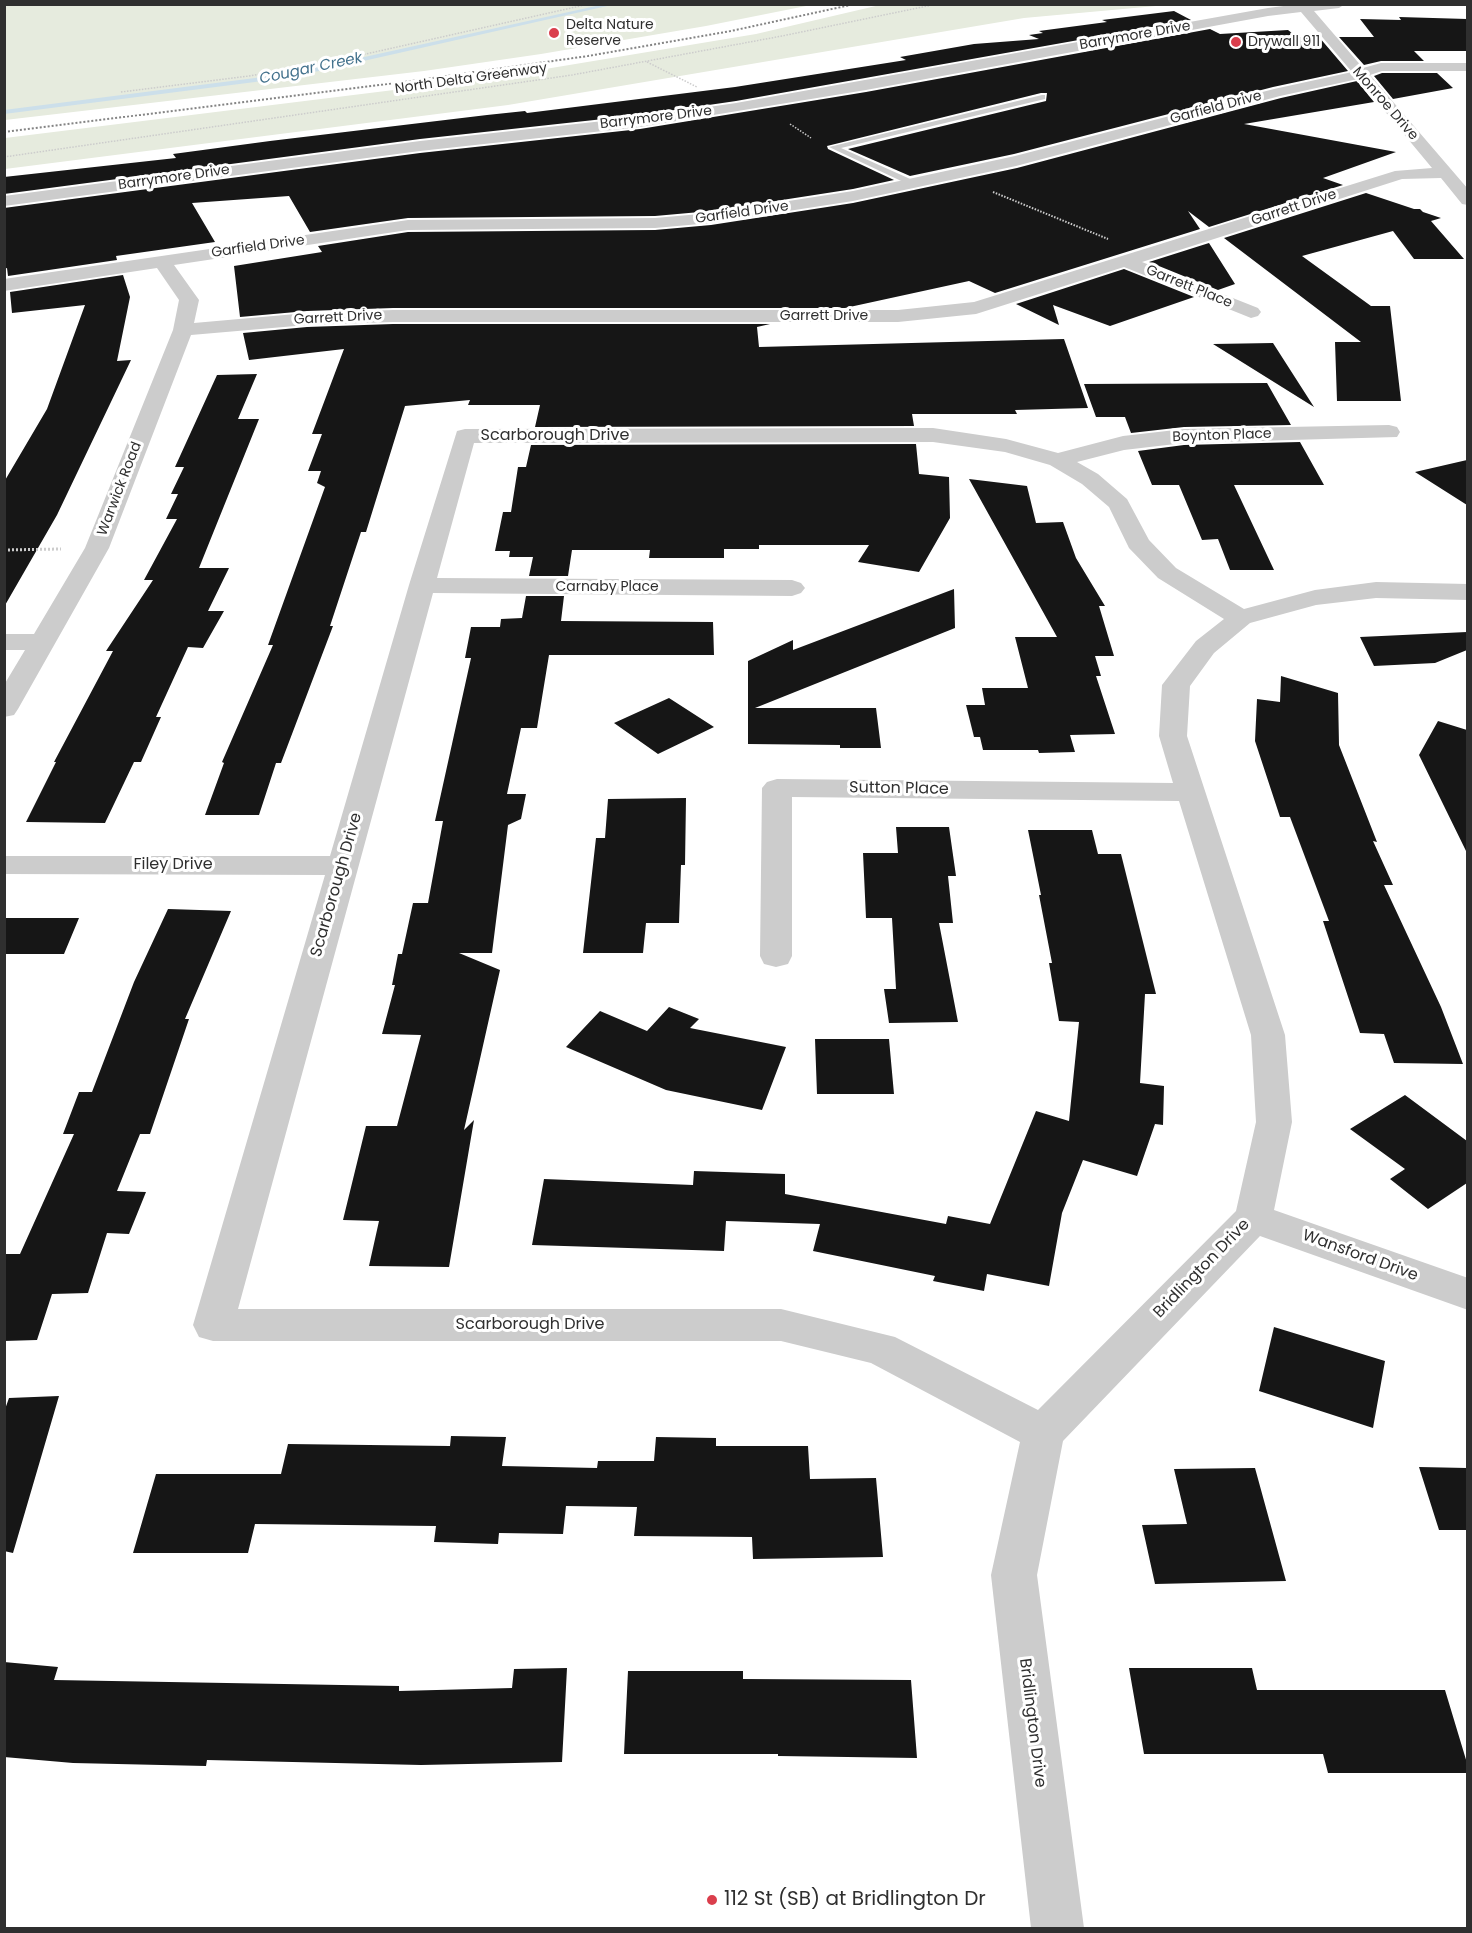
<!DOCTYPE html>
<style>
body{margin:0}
#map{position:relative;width:1472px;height:1933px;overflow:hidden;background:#fff;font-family:Poppins,sans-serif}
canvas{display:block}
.frame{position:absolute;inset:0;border:6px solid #2f2f2f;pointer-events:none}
</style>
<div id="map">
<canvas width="1472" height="1933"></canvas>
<div class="frame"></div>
</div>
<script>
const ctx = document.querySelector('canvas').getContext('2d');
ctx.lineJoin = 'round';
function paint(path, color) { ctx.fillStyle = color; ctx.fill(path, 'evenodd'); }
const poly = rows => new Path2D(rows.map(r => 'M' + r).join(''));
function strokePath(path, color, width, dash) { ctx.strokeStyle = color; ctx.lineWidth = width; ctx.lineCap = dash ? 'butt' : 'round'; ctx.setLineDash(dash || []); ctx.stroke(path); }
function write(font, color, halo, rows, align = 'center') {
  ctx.font = font + ' Poppins,sans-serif'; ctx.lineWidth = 6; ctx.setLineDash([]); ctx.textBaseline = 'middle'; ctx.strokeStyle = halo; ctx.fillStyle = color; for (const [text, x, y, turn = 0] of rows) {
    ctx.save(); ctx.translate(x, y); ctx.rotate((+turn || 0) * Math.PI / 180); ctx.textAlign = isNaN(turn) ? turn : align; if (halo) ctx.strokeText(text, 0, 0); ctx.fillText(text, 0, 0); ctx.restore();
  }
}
paint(poly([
 [4,5,5,4,811,5,706,26,541,54,424,71,5,120],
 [880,5,1167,5,1024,18,508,105,5,169,5,138,491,78,756,34]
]), '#e6ebde');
paint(poly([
 [605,4,616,4,319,71,255,82,4,114,4,110,255,78,319,67,605,4]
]), '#ccdfea');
paint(poly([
 [1174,11,1191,20,736,101,640,115,420,139,4,194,4,177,176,158,173,154,270,141,487,115,525,111,527,113,735,87,906,60,900,57,974,44,1039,39,1029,35,1043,33,1039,31,1107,22,1102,20],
 [1399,17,1467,19,1467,51,1414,51,1424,61,1381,61,1364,65,1339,37,1374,37,1360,19,1401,20],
 [1210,29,1220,34,1288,30,1297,37,1319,37,1348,71,1273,87,1014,154,910,176,848,149,1046,101,1047,93,1041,93,827,146,828,149,894,180,853,189,711,211,655,216,408,218,310,232,289,196,192,203,215,242,116,256,117,260,8,276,7,268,4,269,4,208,420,153,640,129,866,92],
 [1382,73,1437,73,1453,88,1393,99,1374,76],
 [1357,81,1374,102,1244,124,1396,152,1323,178,1343,185,1209,227,1188,211,1200,229,995,293,969,281,845,308,393,308,307,311,240,317,234,266,322,252,318,246,408,232,655,230,711,225,853,203,1017,168,1281,98],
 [1366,193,1414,209,1420,209,1423,212,1441,218,1431,221,1464,259,1414,259,1393,231,1302,256,1371,306,1390,306,1401,401,1337,401,1335,342,1361,342,1224,238],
 [1209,243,1235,284,1218,290,1149,262],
 [1124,269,1194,297,1110,326,1053,305,1059,325,1016,304],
 [123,275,130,297,117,361,131,360,57,515,4,607,4,482,47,409,85,305,12,313,10,292],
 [393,324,770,324,757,327,759,347,1064,339,1088,408,1015,410,1017,414,912,414,914,426,535,427,540,405,468,405,470,400,405,406,366,532,361,532,330,626,333,626,281,763,276,763,259,815,205,815,224,763,222,762,273,645,268,645,325,487,317,483,321,471,308,471,322,434,312,434,344,349,249,360,243,333,307,327],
 [1273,343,1314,407,1213,344],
 [257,374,238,419,259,419,199,568,229,568,208,611,224,611,203,648,188,647,156,717,161,717,141,762,134,762,105,823,26,822,56,762,54,762,113,651,106,651,153,580,144,580,177,519,166,519,178,494,171,494,184,467,175,467,217,375],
 [1267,383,1291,425,1184,427,1131,433,1125,417,1096,417,1084,384],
 [1300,442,1324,485,1234,485,1274,570,1230,570,1218,539,1202,540,1179,485,1152,485,1138,451,1184,445],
 [916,444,919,474,949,477,950,518,919,572,858,562,869,545,759,545,759,549,724,549,724,558,649,558,650,550,572,550,568,576,529,576,533,557,509,557,510,551,495,551,503,512,511,512,518,467,526,467,531,445],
 [1467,460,1467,505,1415,472],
 [969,479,1027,486,1036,523,1063,522,1076,558,1105,606,1099,606,1114,656,1095,656,1101,676,1096,676,1115,734,1070,735,1075,752,1039,753,1038,750,983,750,980,737,974,737,966,705,985,705,982,688,1028,688,1015,637,1057,637],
 [954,589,955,628,755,708,876,708,881,748,840,748,840,745,748,744,748,661,793,640,793,650],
 [526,596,564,596,561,621,713,622,714,655,549,655,537,728,521,728,507,794,526,794,521,819,508,825,492,953,459,953,500,970,464,1130,474,1120,449,1267,369,1266,379,1221,343,1220,366,1126,397,1126,421,1035,382,1034,395,985,392,985,398,954,402,954,413,903,428,903,443,821,435,821,471,658,465,658,471,627,500,627,501,619,522,618],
 [1467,632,1467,650,1435,663,1374,666,1360,637],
 [1281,676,1338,693,1339,745,1377,842,1373,841,1393,885,1384,885,1441,1007,1463,1064,1394,1063,1384,1034,1360,1033,1323,921,1329,921,1290,817,1280,817,1255,741,1257,699,1280,702],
 [669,698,714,727,658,754,614,723],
 [1438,721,1467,730,1467,853,1419,755],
 [686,798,685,865,681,865,679,923,646,923,643,953,583,953,596,838,605,838,608,799],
 [896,827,949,827,956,876,948,876,953,923,939,923,958,1022,889,1023,884,989,896,989,892,918,866,918,863,853,898,853],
 [1028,830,1092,830,1098,854,1121,854,1156,994,1145,994,1140,1083,1164,1086,1163,1125,1155,1124,1137,1176,1083,1160,1062,1213,1049,1286,987,1274,984,1291,933,1281,935,1276,813,1251,820,1224,726,1221,724,1251,532,1245,544,1179,693,1185,694,1171,785,1174,785,1194,946,1224,948,1216,990,1224,1036,1111,1069,1121,1079,1022,1059,1021,1049,963,1052,963,1039,895,1041,895],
 [168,909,231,911,185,1019,189,1019,150,1134,140,1134,117,1191,146,1192,129,1234,107,1233,88,1293,52,1294,37,1340,4,1341,4,1254,20,1254,74,1134,63,1134,79,1092,92,1092,134,982],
 [4,918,79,918,64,954,4,954],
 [669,1007,699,1019,690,1028,786,1047,762,1110,666,1090,566,1047,600,1011,647,1031],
 [815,1039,889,1039,894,1094,817,1094],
 [1405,1095,1467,1141,1467,1183,1428,1209,1390,1179,1405,1169,1350,1129],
 [1274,1327,1385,1361,1373,1428,1259,1391],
 [59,1396,13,1553,4,1551,4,1412,9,1398],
 [451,1436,506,1437,502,1466,597,1468,598,1461,654,1461,656,1437,716,1438,716,1446,808,1446,810,1479,876,1478,883,1557,753,1559,752,1537,634,1536,637,1507,566,1506,563,1534,499,1533,498,1544,434,1542,436,1526,255,1524,248,1553,133,1553,156,1474,281,1474,288,1444,450,1446],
 [1419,1467,1467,1468,1467,1530,1439,1530],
 [1255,1468,1286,1581,1155,1584,1142,1525,1187,1524,1174,1469],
 [4,1662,58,1667,54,1680,399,1686,399,1691,512,1688,514,1669,567,1668,562,1762,421,1765,207,1760,206,1766,73,1763,4,1757],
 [1129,1668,1252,1668,1257,1690,1445,1690,1467,1763,1467,1773,1328,1773,1323,1754,1144,1754],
 [628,1671,743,1671,743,1679,911,1680,917,1758,778,1756,778,1754,624,1754]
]), '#161616');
strokePath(poly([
 [647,62,697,87],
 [121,92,249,76,348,58,589,4],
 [790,124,811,138],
 [4,157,572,75,782,36,937,4]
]), '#ccc', 1.5, [1.5, 1.5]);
strokePath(poly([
 [993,192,1108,239]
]), '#ccc', 2, [1.5, 1.5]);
strokePath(poly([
 [4,550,61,549]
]), '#ccc', 3, [2, 2]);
paint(poly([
 [1042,95,1045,95,1045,99,841,148,917,182,919,184,914,187,829,147,1042,95]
]), '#ccc');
paint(poly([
 [1299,4,1345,4,1339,8,1314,11,1363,68,1381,63,1468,63,1468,71,1382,71,1370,75,1468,189,1468,205,1462,204,1441,178,1402,179,1142,262,1258,308,1261,312,1258,316,1251,318,1124,267,976,314,898,322,393,322,307,325,191,335,109,548,18,709,14,715,4,717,4,685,25,650,4,650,4,634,34,634,85,548,173,330,179,300,157,268,4,291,4,279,408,220,655,218,711,213,853,191,1015,156,1274,89,1352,72,1301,12,1268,16,866,90,640,127,420,151,4,206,4,196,420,141,640,117,736,103,1268,8,1299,4],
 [1358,79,1432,168,1395,171,974,302,898,310,393,310,307,313,194,323,199,300,174,265,408,230,655,228,711,223,853,201,1016,166,1280,96,1358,79],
 [1389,425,1397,427,1400,432,1397,437,1184,443,1124,450,1077,462,1098,474,1127,499,1149,540,1176,568,1244,609,1315,590,1376,582,1468,584,1468,600,1376,598,1316,605,1250,623,1214,653,1190,686,1187,736,1285,1035,1292,1122,1274,1210,1468,1278,1468,1310,1260,1236,1063,1441,1037,1575,1084,1928,1031,1928,991,1575,1020,1442,871,1363,781,1341,213,1341,199,1337,193,1325,325,875,4,874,4,856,330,856,409,585,457,431,465,429,933,428,1006,439,1058,453,1123,436,1184,429,1389,425],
 [933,442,1005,452,1050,465,1082,484,1109,507,1129,548,1158,578,1224,619,1196,641,1162,685,1159,736,1173,783,777,779,767,782,762,788,760,956,764,964,776,967,788,964,792,956,792,797,1179,801,1251,1035,1256,1122,1236,1211,1038,1410,895,1337,781,1309,238,1309,433,593,792,596,801,593,805,588,801,583,792,580,437,578,474,443,933,442]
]), '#ccc');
strokePath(poly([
 [4,132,404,82,588,56,731,31,855,4]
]), '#848484', 2, [2, 2]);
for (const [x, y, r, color] of [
 [554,33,6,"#da3e4c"],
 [1236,42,6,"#da3e4c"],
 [712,1900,6,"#da3e4c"]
]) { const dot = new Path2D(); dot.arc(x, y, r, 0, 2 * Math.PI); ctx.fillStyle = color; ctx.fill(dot); strokePath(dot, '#fff', 2); }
write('14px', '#2f2f2f', '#fff', [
 ["Delta Nature",566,25],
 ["Reserve",566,41],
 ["Drywall 911",1248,42]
], 'left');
write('14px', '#2f2f2f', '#fff', [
 ["Barrymore Drive",1135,36,-10],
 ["North Delta Greenway",471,79,-8],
 ["Monroe Drive",1385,104,49],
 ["Garfield Drive",1216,108,-15],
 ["Barrymore Drive",656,118,-7],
 ["Barrymore Drive",174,178,-8],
 ["Garrett Drive",1294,208,-18],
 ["Garfield Drive",742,213,-8],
 ["Garfield Drive",258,247,-8],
 ["Garrett Place",1189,287,22],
 ["Garrett Drive",824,316],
 ["Garrett Drive",338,318,-3],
 ["Boynton Place",1222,436,-2],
 ["Warwick Road",120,489,-69],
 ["Carnaby Place",607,587]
]);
write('italic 15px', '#42718c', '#fff', [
 ["Cougar Creek",311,69,-12]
]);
write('16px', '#2f2f2f', '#fff', [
 ["Scarborough Drive",555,436],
 ["Sutton Place",899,789,1],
 ["Filey Drive",173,865],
 ["Scarborough Drive",337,885,-74],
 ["Wansford Drive",1360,1256,20],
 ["Bridlington Drive",1202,1269,-46],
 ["Scarborough Drive",530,1325],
 ["Bridlington Drive",1032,1723,83]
]);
write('20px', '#2f2f2f', '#fff', [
 ["112 St (SB) at Bridlington Dr",724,1900]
], 'left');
</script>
